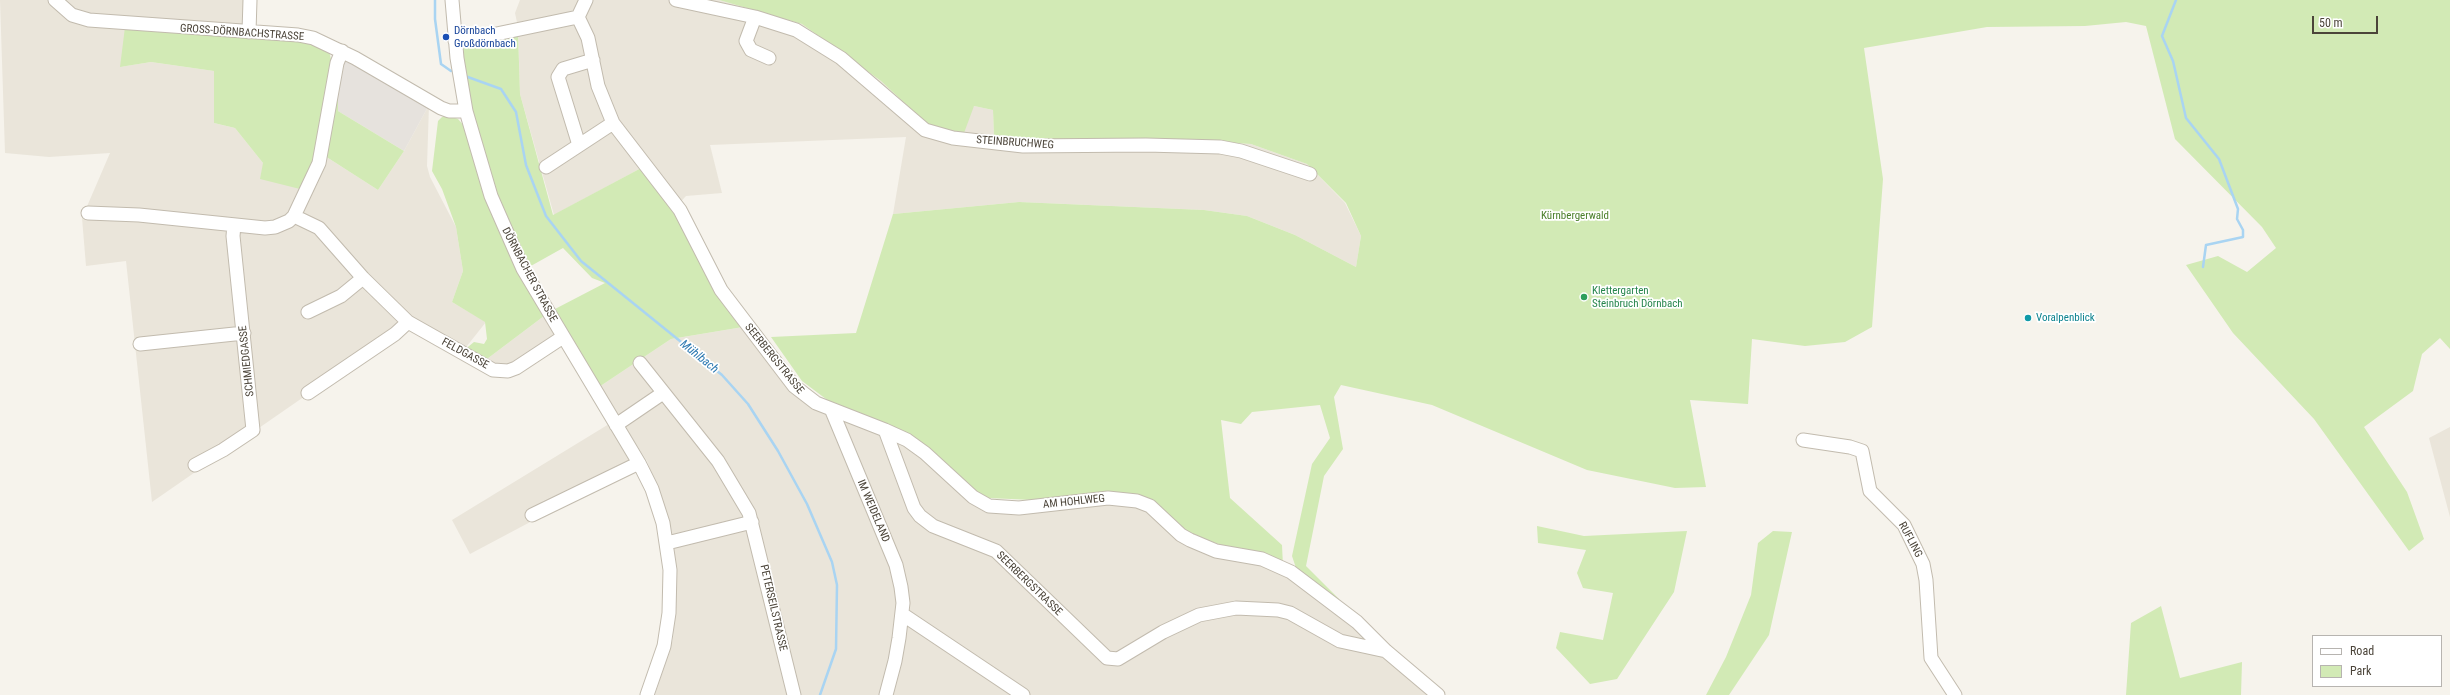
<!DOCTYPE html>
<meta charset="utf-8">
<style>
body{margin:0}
#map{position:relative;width:2450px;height:695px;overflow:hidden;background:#f6f3ec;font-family:"Roboto Condensed",sans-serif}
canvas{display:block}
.legend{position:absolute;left:2312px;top:635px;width:130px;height:52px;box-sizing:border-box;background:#fff;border:1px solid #b7b4b0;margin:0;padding:5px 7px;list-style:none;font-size:12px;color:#4b4439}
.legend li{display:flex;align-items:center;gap:8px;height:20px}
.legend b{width:20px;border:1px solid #b7b4b0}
.scale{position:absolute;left:2312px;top:16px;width:66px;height:18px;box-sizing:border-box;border:2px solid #4b4439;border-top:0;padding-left:5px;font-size:12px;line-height:14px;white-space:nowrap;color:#4b4439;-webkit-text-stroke:3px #fff;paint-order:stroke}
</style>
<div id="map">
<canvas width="2450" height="695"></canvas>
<ul class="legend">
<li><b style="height:5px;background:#fff"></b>Road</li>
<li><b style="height:11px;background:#d2eab5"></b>Park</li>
</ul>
<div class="scale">50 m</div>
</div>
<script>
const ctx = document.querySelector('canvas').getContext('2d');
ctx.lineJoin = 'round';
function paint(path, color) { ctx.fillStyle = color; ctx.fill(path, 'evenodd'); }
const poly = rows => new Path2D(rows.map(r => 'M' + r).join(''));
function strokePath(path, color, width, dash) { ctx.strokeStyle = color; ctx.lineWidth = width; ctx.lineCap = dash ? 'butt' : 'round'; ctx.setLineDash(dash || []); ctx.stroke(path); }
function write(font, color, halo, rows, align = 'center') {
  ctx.font = font + ' "Roboto Condensed",sans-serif'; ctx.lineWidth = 3.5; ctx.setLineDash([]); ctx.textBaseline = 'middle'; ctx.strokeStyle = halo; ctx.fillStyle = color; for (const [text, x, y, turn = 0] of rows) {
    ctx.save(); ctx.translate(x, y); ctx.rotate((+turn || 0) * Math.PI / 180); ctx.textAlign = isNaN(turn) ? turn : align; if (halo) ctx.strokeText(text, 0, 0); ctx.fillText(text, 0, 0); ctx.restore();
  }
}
paint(poly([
 [0,0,254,0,253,28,120,67,151,62,214,71,214,123,235,128,263,163,325,156,378,190,404,151,429,105,427,166,430,177,456,227,463,271,452,302,486,322,463,351,412,322,152,502,126,261,86,266,82,218,110,153,49,157,5,153],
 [520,0,719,0,802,24,881,81,928,125,974,106,993,110,994,137,1099,145,1175,139,1251,144,1307,164,1345,203,1361,236,1356,267,1295,235,1247,216,1204,210,1019,202,893,214,906,137,710,145,722,193,686,196,674,209,643,167,554,215,520,94,518,27,515,13],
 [544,316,557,335,513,367,483,362],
 [743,327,803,402,884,431,931,460,981,505,1132,502,1262,561,1328,598,1439,695,655,695,673,639,676,572,659,492,647,461,599,387,671,339],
 [609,424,632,459,534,520,470,554,452,520],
 [2450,427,2450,517,2429,438]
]), '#eae5da');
paint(poly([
 [345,62,353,63,429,105,404,151,338,111,338,78,340,67]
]), '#e6e2dd');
paint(poly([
 [719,0,2450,0,2450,349,2440,338,2422,354,2413,391,2364,427,2407,492,2424,539,2409,551,2314,419,2233,333,2186,265,2218,256,2247,272,2276,248,2262,227,2175,139,2146,26,2126,22,2085,26,1987,27,1864,48,1883,179,1872,327,1845,342,1805,346,1752,339,1748,404,1690,400,1706,487,1675,488,1587,470,1432,405,1341,385,1334,397,1343,449,1324,476,1306,566,1339,599,1338,603,1297,571,1292,556,1312,464,1330,438,1320,405,1252,412,1241,424,1221,420,1230,498,1282,545,1283,566,1187,533,1160,507,1133,495,1033,500,988,498,978,494,921,443,830,402,802,381,771,337,856,333,893,214,1019,202,1204,210,1247,216,1295,235,1356,267,1361,236,1346,203,1307,164,1251,144,1175,139,1099,145,994,137,993,110,974,106,964,133,928,125,881,81,802,24],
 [125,27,317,43,329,51,332,63,319,148,304,190,260,179,263,163,235,128,214,123,214,71,151,62,120,67],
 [518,31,520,94,553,215,643,167,674,209,743,327,671,339,599,387,555,309,605,283,592,278,563,248,529,267,505,216,485,163,472,111,464,66,463,46],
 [338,78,338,111,404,151,378,190,325,156],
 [449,116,458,119,465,127,544,316,483,362,463,351,474,342,484,344,487,339,485,322,452,302,463,271,456,227,442,189,432,171,438,121,442,117],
 [1537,526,1584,536,1687,531,1674,592,1617,679,1590,684,1556,648,1560,632,1603,640,1613,593,1583,588,1577,573,1586,550,1538,543],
 [1773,531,1792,532,1769,635,1729,695,1706,695,1726,657,1751,595,1758,543],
 [2161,606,2180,678,2242,662,2241,695,2126,695,2131,623]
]), '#d2eab5');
strokePath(poly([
 [435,0,435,19,441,64,451,71],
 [2176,0,2162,36,2173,61,2186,118,2219,159,2238,209,2237,219,2243,230,2243,237,2206,245,2203,267],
 [465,76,501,89,516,112,526,165,546,216,581,261,722,375,748,404,778,451,807,504,832,562,837,585,836,649,820,695]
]), '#a9d4f2', 2.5);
const minor = poly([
 [55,0,72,15,89,20,298,35,313,38,355,58,441,108,449,111,466,111],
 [452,0,457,58,466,111,491,196,523,269,639,463,652,489,663,523,670,570,669,613,664,646,647,695],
 [676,0,755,17,796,30,841,58,925,130,953,138,1023,146,1146,145,1220,147,1241,151,1310,174],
 [578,17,586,0],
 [755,17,746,41,751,50,769,58],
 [249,32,250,0],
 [455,41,477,38,578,17,588,38,598,86,613,123,680,210,721,290,794,386,816,403,885,430,914,508,920,516,933,526,996,551,1107,658,1118,659,1163,632,1199,615,1236,608,1278,610,1290,613,1340,641,1386,651],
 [579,145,558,77,563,69,593,60],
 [546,167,613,123],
 [88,213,139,215,265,228,275,227,289,221,294,216,319,163,337,63,342,51],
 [294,216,319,228,363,278,408,322,493,370,508,371,516,368,563,337],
 [308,312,341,296,363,278],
 [140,344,244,333],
 [640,363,718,461,749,513,794,695],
 [308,393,395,334,408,322],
 [832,411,896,565,901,587,903,603,899,638,895,661,886,695],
 [616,425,663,393],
 [885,430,907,440,925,453,973,497,989,506,1019,508,1108,498,1137,501,1150,506,1181,535,1190,540,1216,551,1262,559,1291,572,1357,622,1386,651,1438,695],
 [1803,440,1850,447,1862,451,1870,491,1904,525,1923,564,1926,580,1931,658,1955,695],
 [195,465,223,450,253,430,233,236,234,225],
 [532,515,639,463],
 [667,543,752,522],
 [902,614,1023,695]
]);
strokePath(minor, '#c2bbae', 15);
strokePath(minor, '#fff', 13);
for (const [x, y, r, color] of [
 [446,37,4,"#1a4fb4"],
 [1584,297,4,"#2e9e5b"],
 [2028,318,4,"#0f9aa8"]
]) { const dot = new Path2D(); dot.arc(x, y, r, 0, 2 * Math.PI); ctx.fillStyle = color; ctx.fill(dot); strokePath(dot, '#fff', 1.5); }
write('11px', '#164399', '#fff', [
 ["Dörnbach",454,31],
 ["Großdörnbach",454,44]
], 'left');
write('11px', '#4b4439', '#fff', [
 ["GROSS-DÖRNBACHSTRASSE",242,33,4],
 ["STEINBRUCHWEG",1015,143,4],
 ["DÖRNBACHER STRASSE",529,275,62],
 ["FELDGASSE",465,354,29],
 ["SEERBERGSTRASSE",774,359,51],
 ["SCHMIEDGASSE",247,361,-96],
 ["AM HOHLWEG",1074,502,-6],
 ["IM WEIDELAND",873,511,67],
 ["RUFLING",1910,540,62],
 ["SEERBERGSTRASSE",1029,584,44],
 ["PETERSEILSTRASSE",773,608,77]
]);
write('11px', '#4a7f2a', '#fff', [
 ["Kürnbergerwald",1575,216]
]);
write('11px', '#27864d', '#fff', [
 ["Klettergarten",1592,291],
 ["Steinbruch Dörnbach",1592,304]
], 'left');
write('11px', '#0d838f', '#fff', [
 ["Voralpenblick",2036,318]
], 'left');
write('italic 12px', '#2e7ab2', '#fff', [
 ["Mühlbach",699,357,39]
]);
</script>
